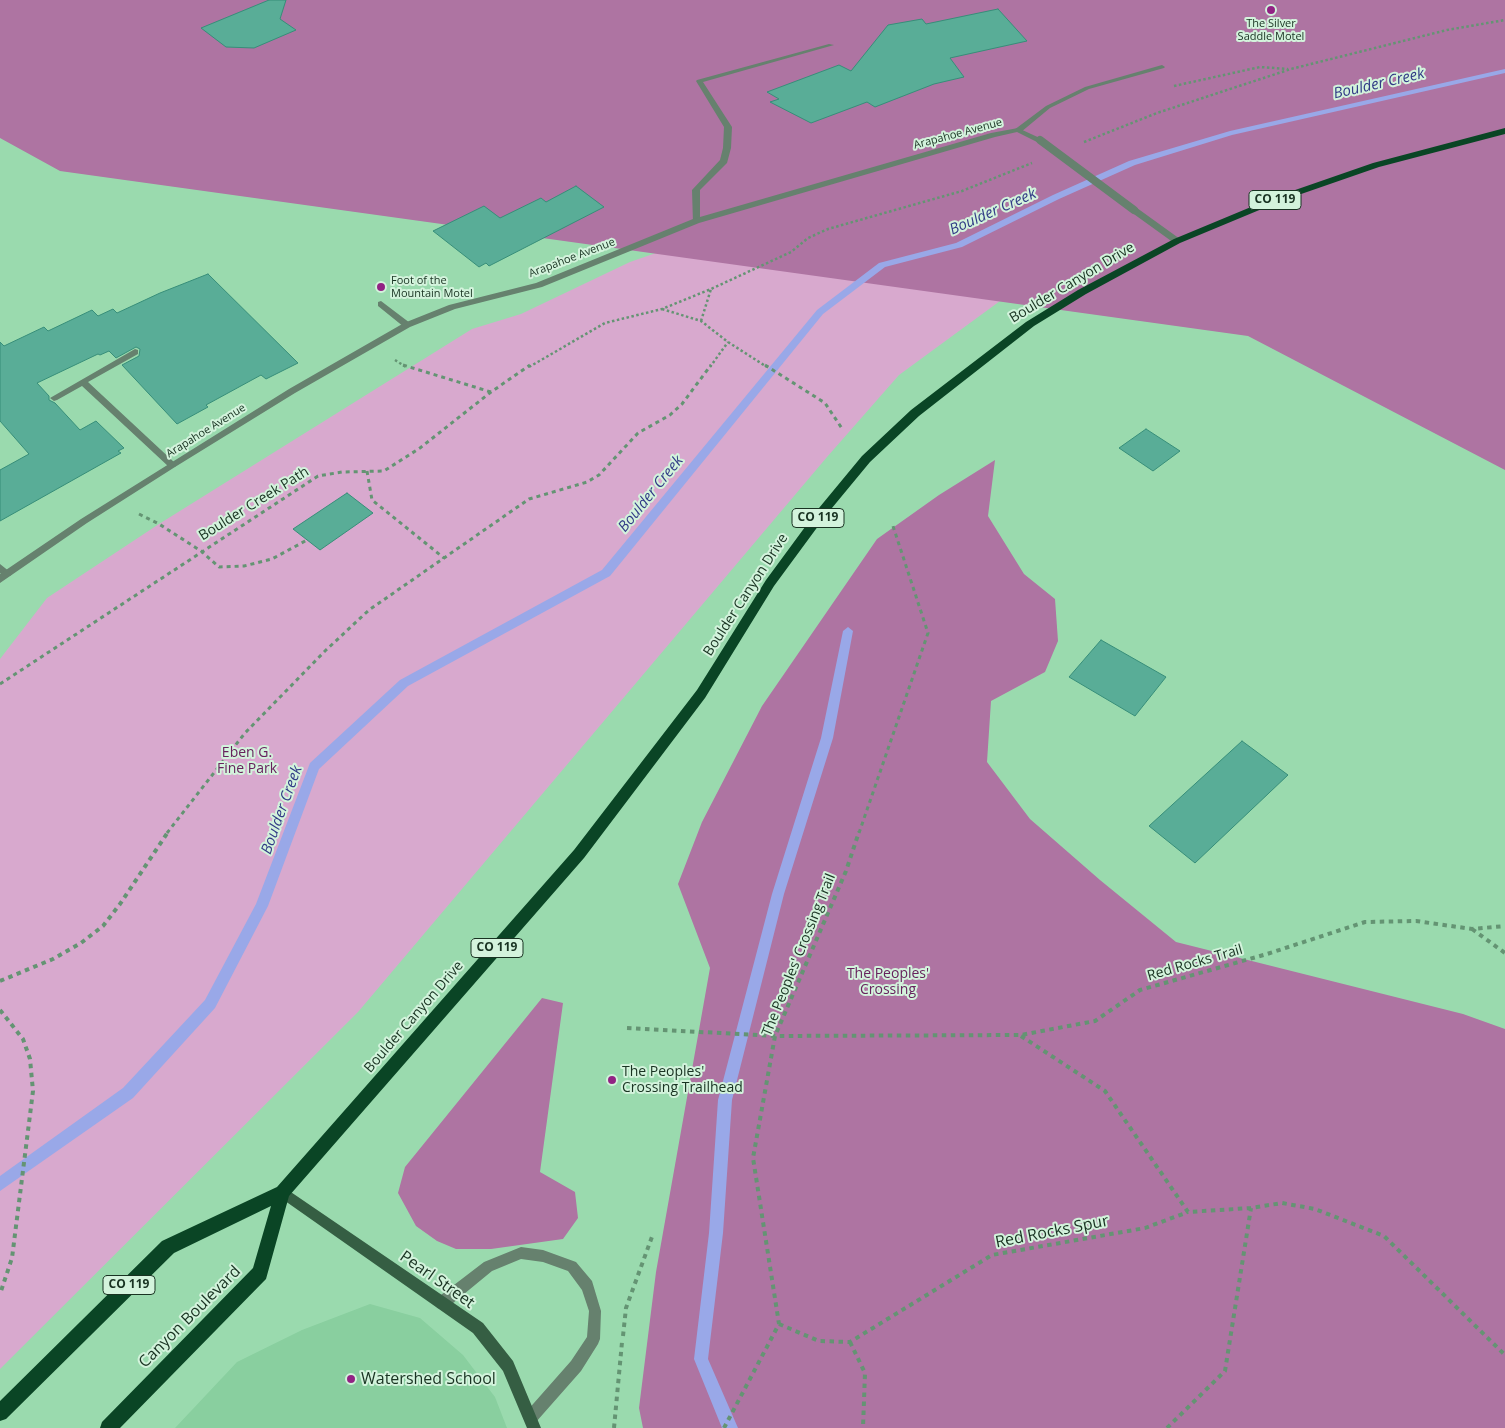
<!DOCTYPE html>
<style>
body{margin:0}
canvas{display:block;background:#9adaae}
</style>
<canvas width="1505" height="1428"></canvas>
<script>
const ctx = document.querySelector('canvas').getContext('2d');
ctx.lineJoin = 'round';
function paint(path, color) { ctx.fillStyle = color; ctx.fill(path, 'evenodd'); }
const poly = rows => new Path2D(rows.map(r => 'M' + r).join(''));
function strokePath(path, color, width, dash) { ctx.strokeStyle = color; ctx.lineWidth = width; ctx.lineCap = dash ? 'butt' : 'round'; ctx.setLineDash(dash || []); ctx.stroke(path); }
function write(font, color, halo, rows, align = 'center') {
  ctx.font = font + ' "Open Sans",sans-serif'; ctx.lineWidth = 4; ctx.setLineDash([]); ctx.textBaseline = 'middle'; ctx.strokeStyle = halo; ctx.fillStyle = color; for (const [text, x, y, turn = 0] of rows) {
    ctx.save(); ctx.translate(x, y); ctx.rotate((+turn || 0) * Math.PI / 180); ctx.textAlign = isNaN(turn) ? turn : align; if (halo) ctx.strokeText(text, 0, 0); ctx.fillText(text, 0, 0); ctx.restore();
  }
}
paint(poly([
 [370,1304,420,1318,463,1355,495,1397,507,1428,175,1428,237,1362,302,1330]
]), '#89cf9f');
paint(poly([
 [682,244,1015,290,899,375,827,457,358,1012,0,1369,0,659,47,598,159,524,472,329,521,314,630,262]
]), '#d8a9ce');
paint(poly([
 [0,0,1505,0,1505,470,1248,336,60,171,0,138],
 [995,460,988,516,1024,574,1055,599,1058,641,1045,672,991,701,987,762,1030,819,1100,880,1176,942,1463,1014,1505,1029,1505,1428,643,1428,639,1408,656,1272,710,968,678,884,702,822,762,706,877,539,939,495],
 [542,998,563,1003,540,1172,575,1192,578,1218,563,1239,491,1249,456,1249,437,1241,416,1226,398,1193,405,1167]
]), '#ae74a2');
paint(poly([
 [1505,69,1505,73,1232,135,1135,165,1059,199,962,247,885,267,823,314,610,576,408,686,319,769,268,906,215,1008,133,1098,0,1191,0,1176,123,1088,205,1000,256,904,310,763,400,680,602,570,817,310,879,263,956,243,1053,195,1129,161,1230,131,1505,69],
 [848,627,853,631,833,738,784,894,732,1100,723,1233,708,1359,738,1428,722,1428,694,1359,709,1233,718,1100,772,894,821,738,843,631,848,627]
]), '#99a8e8');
const building = poly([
 [269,0,286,0,280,19,296,30,254,48,226,47,201,28,269,0],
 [998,9,1027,41,950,58,964,77,934,84,875,107,867,102,811,123,770,102,779,99,767,92,839,65,851,71,888,25,922,19,926,24,998,9],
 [576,186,604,207,489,266,486,263,479,267,433,231,484,206,500,218,541,198,546,202,576,186],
 [208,274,298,363,266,379,261,375,206,405,208,407,177,424,122,365,139,356,140,349,136,347,116,358,109,351,100,355,98,354,37,383,49,396,49,400,55,403,80,430,96,421,124,448,118,451,121,453,0,521,0,470,29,454,0,421,0,342,4,346,44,327,48,331,92,310,98,316,113,309,117,313,160,293,208,274],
 [1146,429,1180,451,1153,471,1119,448,1146,429],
 [347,493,373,513,320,550,293,529,347,493],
 [1101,640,1166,677,1135,716,1069,677,1101,640],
 [1242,741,1288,775,1195,863,1149,826,1242,741]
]);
paint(building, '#59ad97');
strokePath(building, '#378e79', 1);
strokePath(poly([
 [1174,86,1260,67,1288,69],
 [1084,142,1157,113,1291,69,1447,30,1505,20],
 [662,309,701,321,728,342,767,367],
 [701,321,711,289],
 [395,360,406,367],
 [529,367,605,323,662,309,711,289,791,252,808,238,828,229,962,191,1032,163],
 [710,367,728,342]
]), '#649473', 2.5, [2.5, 2.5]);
strokePath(poly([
 [403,365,491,392],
 [765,365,825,403,843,430],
 [367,471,372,500,444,558],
 [139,514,159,524,201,551,219,567,244,566,272,559,307,540],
 [0,684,318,476,342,472,384,471,420,448,491,392,530,365],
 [167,833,245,733,325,651,369,610,529,499,587,482,599,475,638,433,670,415,682,404,711,365],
 [859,833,928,633,892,523]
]), '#649473', 3, [4, 4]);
strokePath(poly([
 [1472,929,1505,953],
 [0,981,53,959,81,943,103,926,120,904,168,832],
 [0,1010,23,1039,30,1059,33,1091,12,1258,0,1294],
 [627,1028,775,1036,1021,1035,1095,1021,1140,990,1267,954,1365,922,1416,921,1472,929,1505,926],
 [1021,1036,1105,1091,1188,1212,1251,1208,1282,1203,1315,1209,1384,1236,1505,1355],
 [779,1324,819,1341,850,1342,992,1255,1145,1228,1188,1212],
 [623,1336,626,1308,653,1234],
 [850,1342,865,1373,863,1428],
 [614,1428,622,1342],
 [724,1428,779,1324,753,1158,775,1036,846,871,859,832],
 [1167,1428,1225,1371,1251,1208]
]), '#649473', 4, [4.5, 4.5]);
paint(poly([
 [829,44,834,45,703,82,732,127,731,148,727,163,700,190,700,221,696,223,693,223,692,190,720,160,723,148,724,127,696,81,697,80,829,44],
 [1162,65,1165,67,1164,68,1089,89,1050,108,1021,132,1014,130,1046,106,1085,87,1162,65],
 [381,301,410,323,410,327,404,327,378,306,378,302,381,301],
 [135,349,138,350,138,354,88,382,175,463,176,465,175,467,169,467,82,386,57,400,54,401,50,398,135,349],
 [0,564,10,572,12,574,10,576,4,576,0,573,0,564],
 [521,1247,543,1250,576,1262,592,1281,601,1311,600,1339,598,1344,581,1371,536,1422,531,1424,526,1422,524,1417,526,1412,571,1361,587,1337,589,1311,582,1290,568,1271,543,1262,521,1259,492,1271,447,1308,442,1309,437,1308,436,1303,437,1298,484,1262,521,1247]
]), '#66816e');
paint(poly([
 [1018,128,1044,140,1037,142,1017,132,995,137,699,223,542,287,455,309,410,327,295,393,175,467,87,523,0,583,0,574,81,519,289,389,404,323,449,305,536,283,693,219,991,133,1018,128],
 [1131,208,1137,208,1180,239,1180,243,1174,243,1131,212,1131,208]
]), '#66816e');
paint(poly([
 [282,1186,483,1323,513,1361,541,1428,527,1428,503,1371,473,1333,278,1196,276,1192,278,1188,282,1186]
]), '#355e43');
paint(poly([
 [1505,128,1505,134,1379,167,1281,201,1180,243,1086,294,1034,326,919,416,870,462,827,514,774,586,705,698,584,858,289,1196,266,1279,120,1428,100,1428,102,1422,253,1268,271,1206,174,1253,6,1419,0,1421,0,1401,162,1241,277,1187,574,850,697,690,766,580,819,508,862,456,911,410,1026,322,1078,290,1174,239,1275,197,1373,163,1505,128]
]), '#0a4525');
strokePath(poly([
 [1040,140,1134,210]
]), '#66816e', 8);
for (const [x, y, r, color] of [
 [1271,10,5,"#922384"],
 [381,287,5,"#922384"],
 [612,1080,5,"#922384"],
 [351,1379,5,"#922384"]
]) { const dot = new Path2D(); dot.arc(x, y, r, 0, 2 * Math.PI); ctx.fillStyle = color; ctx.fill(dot); strokePath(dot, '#d3f3dc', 2); }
write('11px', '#193322', '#d3f3dc', [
 ["The Silver",1271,24],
 ["Saddle Motel",1271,37],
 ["Foot of the",391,281,"left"],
 ["Mountain Motel",391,294,"left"]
]);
write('11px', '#193322', '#d3f3dc', [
 ["Arapahoe Avenue",958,134,-15],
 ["Arapahoe Avenue",572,258,-21],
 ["Arapahoe Avenue",206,431,-32]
]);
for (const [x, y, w] of [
 [1275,200,52],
 [818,518,52],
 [497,948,52],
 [129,1285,52]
]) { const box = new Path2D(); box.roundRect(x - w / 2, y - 9.5, w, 19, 4); ctx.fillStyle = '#d3f3dc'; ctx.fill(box); strokePath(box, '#193322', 1); }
write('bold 12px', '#193322', null, [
 ["CO 119",1275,200],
 ["CO 119",818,518],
 ["CO 119",497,948],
 ["CO 119",129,1285]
]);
write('14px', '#193322', '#d3f3dc', [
 ["Boulder Canyon Drive",1072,283,-31],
 ["Boulder Creek Path",254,504,-32],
 ["Boulder Canyon Drive",746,595,-57],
 ["The Peoples' Crossing Trail",799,955,-68],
 ["Red Rocks Trail",1195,963,-16],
 ["Boulder Canyon Drive",414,1017,-49]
]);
write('14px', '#67225d', '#d3f3dc', [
 ["Eben G.",247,753],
 ["Fine Park",247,769],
 ["The Peoples'",888,974],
 ["Crossing",888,990]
]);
write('14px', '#193322', '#d3f3dc', [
 ["The Peoples'",622,1072],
 ["Crossing Trailhead",622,1088]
], 'left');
write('italic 15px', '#323b86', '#d3f3dc', [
 ["Boulder Creek",1379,84,-13],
 ["Boulder Creek",993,212,-24],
 ["Boulder Creek",651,494,-51],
 ["Boulder Creek",282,810,-70]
]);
write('16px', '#193322', '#d3f3dc', [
 ["Red Rocks Spur",1052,1232,-11],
 ["Pearl Street",437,1280,35],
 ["Canyon Boulevard",190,1317,-45]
]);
write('16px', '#193322', '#d3f3dc', [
 ["Watershed School",361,1379]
], 'left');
</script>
